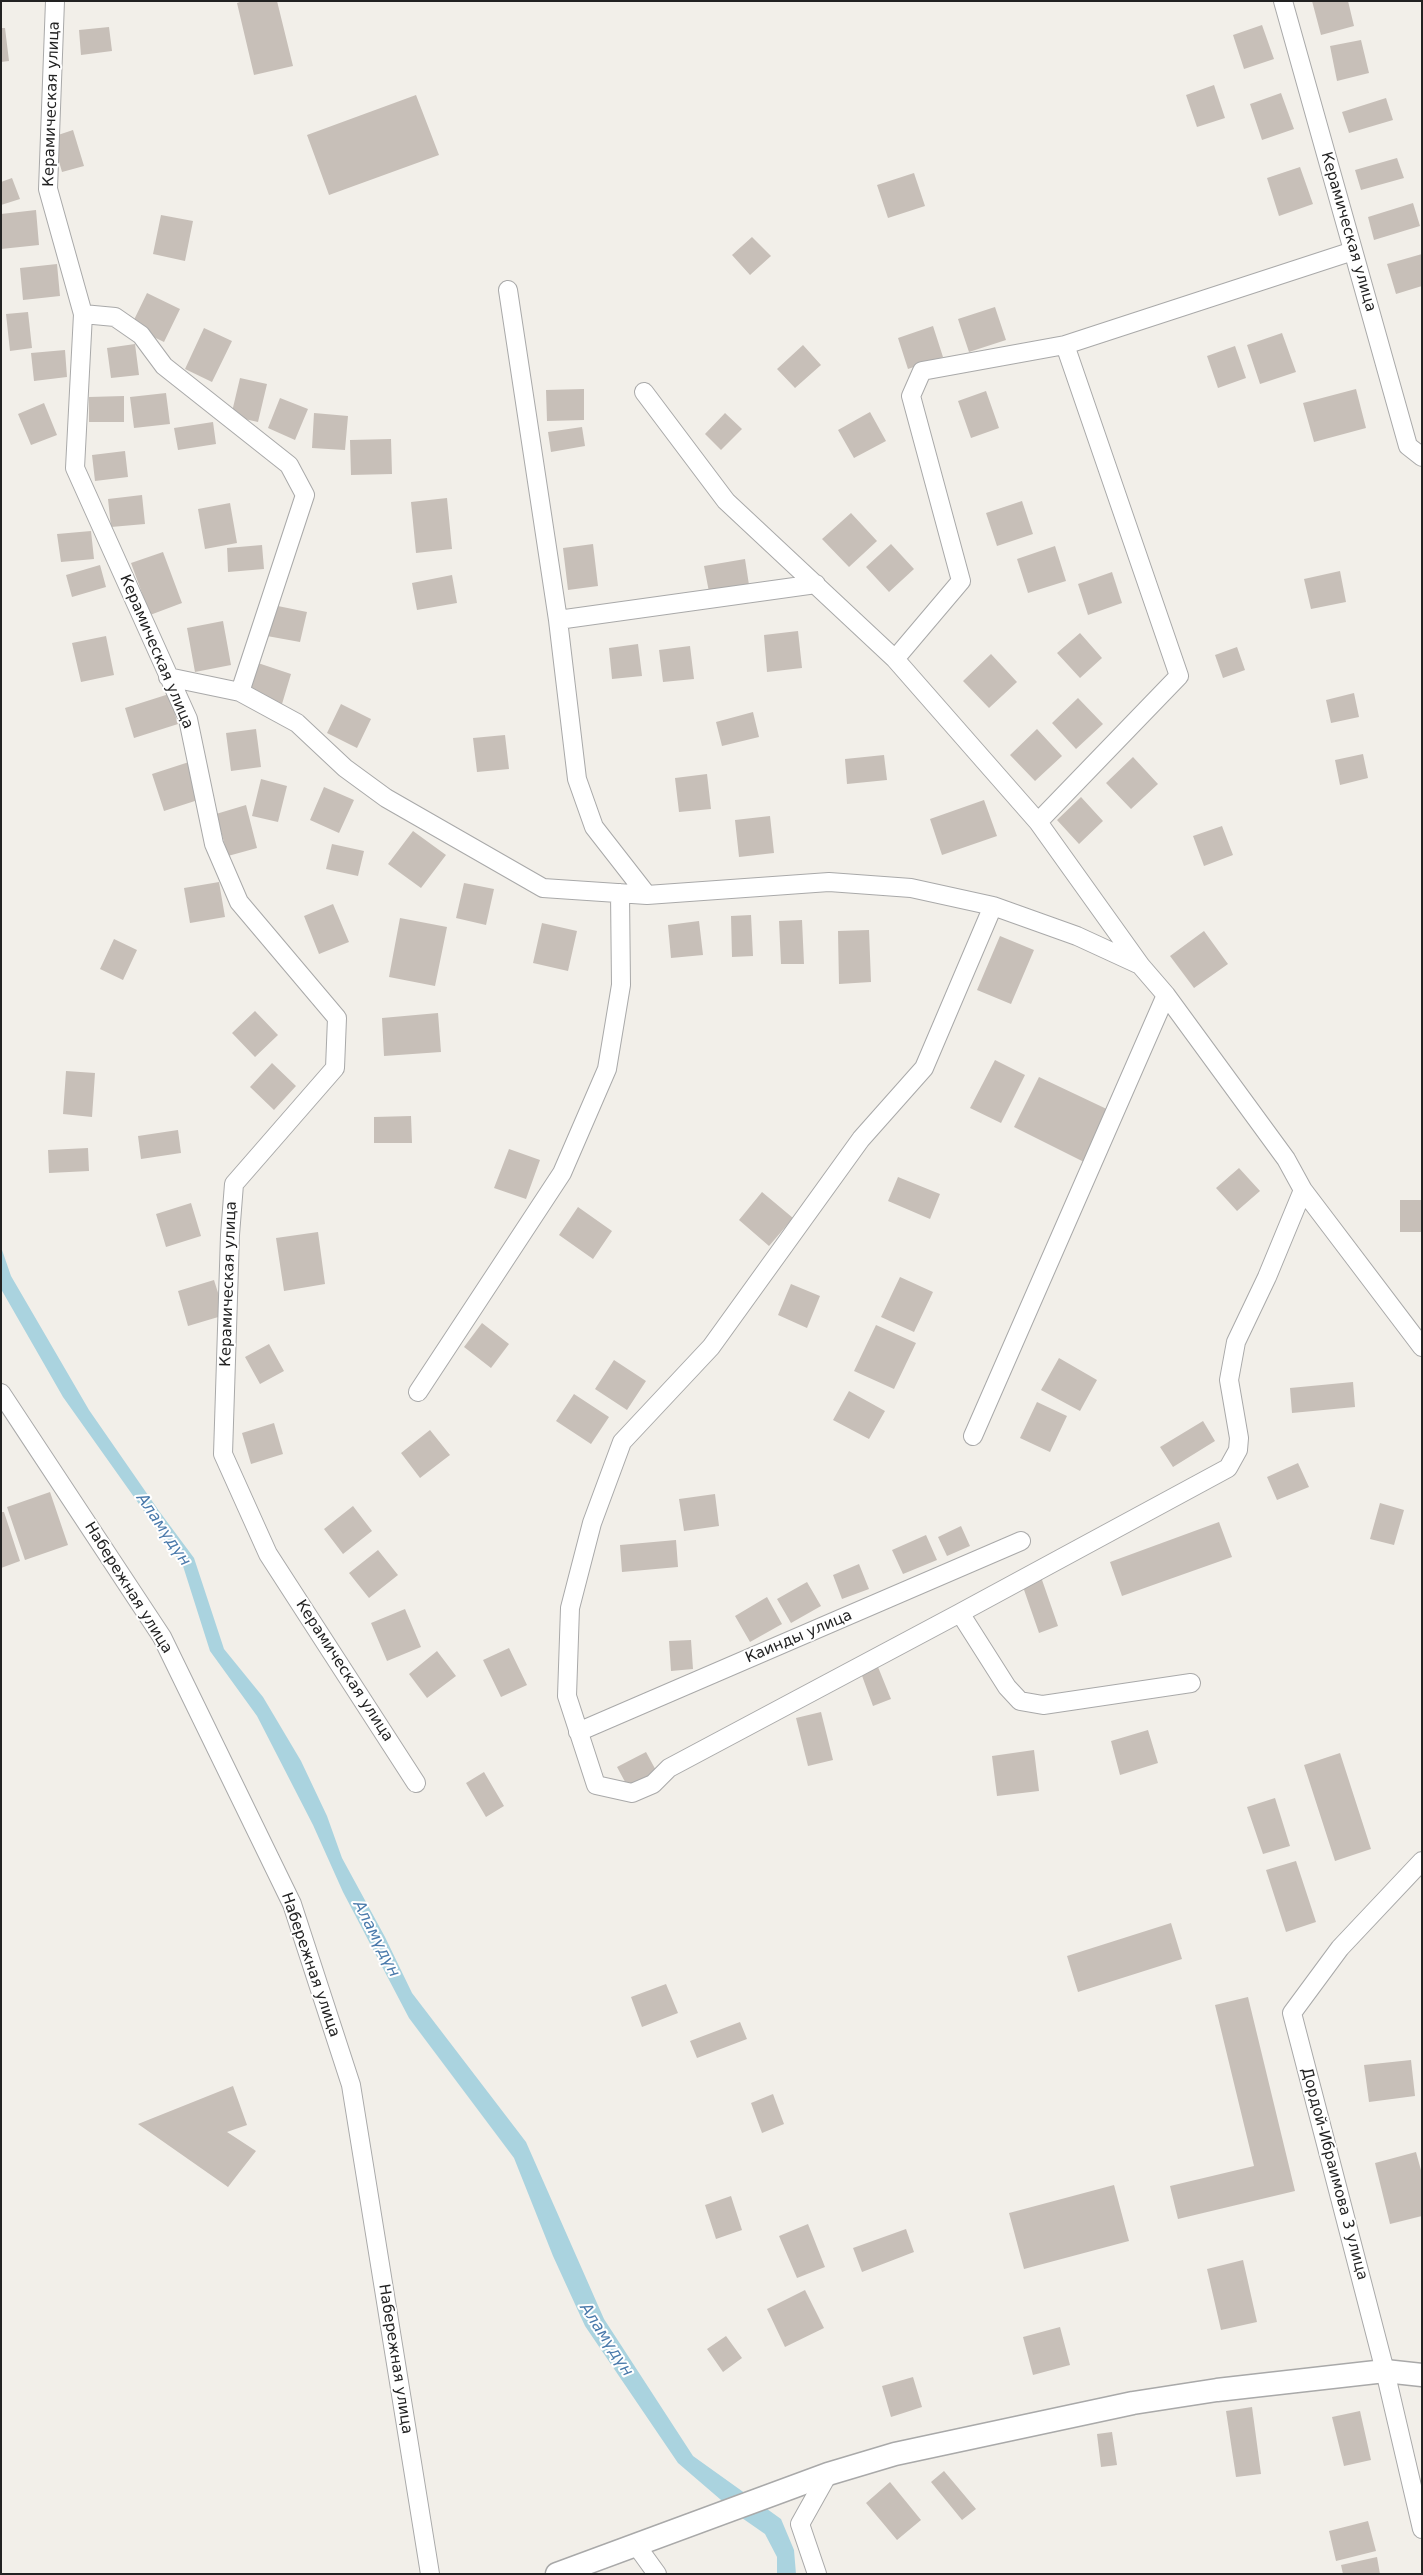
<!DOCTYPE html>
<meta charset="utf-8">
<style>
body{margin:0}
#map{position:relative;width:1423px;height:2575px;overflow:hidden;background:#f2efe9;font-family:"DejaVu Sans",sans-serif}
canvas{display:block}
.frame{position:absolute;inset:0;border:2px solid #222;pointer-events:none}
</style>
<div id="map">
<canvas width="1423" height="2575"></canvas>
<div class="frame"></div>
</div>
<script>
const ctx = document.querySelector('canvas').getContext('2d');
ctx.lineJoin = 'round';
function paint(path, color) { ctx.fillStyle = color; ctx.fill(path, 'evenodd'); }
const poly = rows => new Path2D(rows.map(r => 'M' + r).join(''));
function strokePath(path, color, width, dash) { ctx.strokeStyle = color; ctx.lineWidth = width; ctx.lineCap = dash ? 'butt' : 'round'; ctx.setLineDash(dash || []); ctx.stroke(path); }
function write(font, color, halo, rows, align = 'center') {
  ctx.font = font + ' "DejaVu Sans",sans-serif'; ctx.lineWidth = 4; ctx.setLineDash([]); ctx.textBaseline = 'middle'; ctx.strokeStyle = halo; ctx.fillStyle = color; for (const [text, x, y, turn = 0] of rows) {
    ctx.save(); ctx.translate(x, y); ctx.rotate((+turn || 0) * Math.PI / 180); ctx.textAlign = isNaN(turn) ? turn : align; if (halo) ctx.strokeText(text, 0, 0); ctx.fillText(text, 0, 0); ctx.restore();
  }
}
paint(poly([
 [1,1247,11,1276,89,1410,159,1511,194,1558,224,1649,263,1697,301,1761,327,1816,342,1858,385,1937,412,1993,526,2142,604,2319,693,2456,781,2519,794,2550,796,2574,777,2574,777,2557,765,2534,742,2518,678,2463,585,2326,553,2256,514,2158,409,2018,343,1892,313,1825,257,1716,210,1651,183,1566,63,1397,1,1289]
]), '#aad3df');
paint(poly([
 [243,1,277,1,293,66,254,75,237,3],
 [1312,1,1348,1,1354,26,1321,35],
 [1262,25,1274,59,1244,69,1233,35],
 [109,27,112,51,81,55,79,30],
 [1,28,5,28,9,61,1,62],
 [1361,40,1369,73,1337,81,1330,46],
 [1214,85,1225,118,1197,127,1186,95],
 [1281,93,1294,129,1262,140,1250,104],
 [416,95,439,155,329,195,307,135],
 [1386,98,1393,120,1349,133,1342,112],
 [73,130,84,166,62,172,52,137],
 [1397,158,1404,178,1361,190,1355,170],
 [1300,167,1313,204,1279,216,1267,178],
 [914,173,925,206,888,218,877,185],
 [12,178,20,199,1,205,1,182],
 [1413,203,1420,226,1374,240,1368,217],
 [36,210,39,245,1,249,1,214],
 [161,215,193,221,185,261,153,254],
 [752,237,771,256,750,275,732,255],
 [1422,254,1422,286,1396,294,1387,264],
 [57,264,60,296,23,300,20,268],
 [147,293,180,309,164,342,131,326],
 [995,307,1006,340,969,352,958,319],
 [28,312,32,348,10,351,6,314],
 [933,326,943,357,908,369,898,338],
 [204,328,232,341,212,382,185,369],
 [1282,333,1296,372,1260,384,1247,345],
 [135,344,139,375,111,378,107,348],
 [803,345,821,365,795,388,777,369],
 [1235,346,1246,378,1218,388,1207,356],
 [65,350,67,377,34,381,31,353],
 [240,378,267,384,258,422,231,416],
 [584,389,584,420,547,421,546,390],
 [1356,389,1366,428,1314,442,1303,403],
 [986,391,999,428,971,438,958,401],
 [166,393,170,424,134,428,130,397],
 [124,396,124,422,89,422,89,397],
 [280,398,308,409,295,440,268,428],
 [44,403,57,435,31,445,18,414],
 [870,412,886,441,854,458,838,430],
 [314,413,348,416,345,450,312,448],
 [725,413,742,429,721,450,705,434],
 [213,422,216,444,178,450,174,428],
 [582,427,585,446,551,452,548,432],
 [391,439,392,474,351,475,350,440],
 [125,451,128,477,95,481,92,455],
 [142,495,145,524,111,527,108,499],
 [447,498,452,549,416,553,411,502],
 [1022,501,1033,534,997,546,986,513],
 [230,503,237,543,205,549,198,509],
 [851,513,877,541,849,567,822,539],
 [91,531,94,559,61,562,57,534],
 [593,544,598,586,568,590,563,548],
 [891,544,914,569,889,592,866,567],
 [262,545,264,569,228,572,227,548],
 [1055,546,1066,581,1028,593,1017,559],
 [163,552,182,603,150,615,131,563],
 [745,559,749,585,709,592,704,566],
 [100,565,106,587,72,597,66,575],
 [1340,571,1346,602,1311,609,1304,579],
 [1112,572,1122,603,1088,615,1078,584],
 [452,575,457,603,417,610,412,583],
 [273,605,307,612,300,642,267,636],
 [223,621,231,665,195,672,187,628],
 [798,631,802,668,767,672,764,635],
 [1080,633,1102,658,1080,678,1057,653],
 [106,636,114,675,81,682,72,643],
 [638,644,642,676,612,679,609,648],
 [690,646,694,679,663,682,659,650],
 [1237,647,1245,670,1223,678,1215,655],
 [991,654,1017,682,989,708,963,681],
 [258,663,291,674,282,704,248,692],
 [1354,693,1359,717,1331,723,1326,700],
 [169,694,178,724,134,738,125,708],
 [1078,698,1103,724,1076,749,1052,723],
 [341,704,371,719,357,748,327,733],
 [753,712,759,737,722,746,716,722],
 [256,729,261,767,231,771,226,733],
 [1037,729,1062,756,1035,781,1010,755],
 [505,735,509,769,477,772,473,738],
 [1363,754,1368,778,1340,785,1335,760],
 [884,755,887,780,847,784,845,759],
 [1133,757,1158,784,1131,809,1106,783],
 [189,762,201,799,164,811,152,774],
 [707,774,711,809,679,812,675,778],
 [261,779,287,786,278,822,252,816],
 [324,787,354,800,339,833,310,820],
 [1081,797,1103,821,1079,844,1057,820],
 [984,800,997,836,942,855,930,819],
 [246,805,257,848,228,856,216,814],
 [770,816,774,853,739,857,735,820],
 [1222,826,1233,855,1204,866,1193,836],
 [413,831,446,855,421,888,388,864],
 [332,844,364,851,358,876,326,869],
 [219,882,225,917,190,923,184,888],
 [464,883,494,889,486,925,456,918],
 [333,904,349,942,319,954,304,916],
 [751,915,753,956,732,957,731,916],
 [400,918,447,927,435,986,389,977],
 [802,920,804,964,781,964,779,921],
 [699,921,703,955,671,958,668,925],
 [542,923,577,931,568,971,533,963],
 [869,930,871,982,839,984,838,931],
 [1204,931,1228,964,1194,988,1170,956],
 [1000,936,1034,950,1011,1004,977,990],
 [114,939,137,950,123,980,100,969],
 [255,1011,278,1035,255,1057,232,1033],
 [438,1013,441,1052,384,1056,382,1018],
 [995,1060,1025,1075,1001,1123,970,1108],
 [272,1063,296,1086,274,1110,250,1087],
 [66,1071,95,1073,92,1117,63,1114],
 [1039,1077,1113,1112,1086,1163,1014,1127],
 [411,1116,412,1143,374,1143,374,1117],
 [178,1130,181,1153,141,1159,138,1136],
 [88,1148,89,1171,49,1173,48,1150],
 [509,1149,540,1160,526,1199,494,1188],
 [1239,1168,1260,1191,1237,1211,1216,1188],
 [898,1177,940,1194,930,1219,888,1201],
 [762,1192,793,1218,769,1246,739,1220],
 [1400,1200,1422,1200,1422,1232,1400,1232],
 [191,1203,201,1236,166,1247,156,1214],
 [578,1207,612,1231,593,1259,559,1235],
 [318,1232,325,1284,284,1291,276,1238],
 [900,1277,933,1292,914,1332,881,1317],
 [214,1280,225,1315,188,1326,178,1291],
 [791,1284,820,1296,807,1328,778,1315],
 [482,1323,509,1344,491,1368,464,1347],
 [876,1325,916,1343,894,1389,854,1371],
 [269,1344,284,1371,260,1384,245,1357],
 [1059,1358,1097,1380,1080,1411,1041,1390],
 [614,1360,646,1381,627,1410,595,1389],
 [1353,1382,1355,1407,1292,1413,1290,1388],
 [849,1391,885,1411,869,1439,833,1420],
 [574,1394,609,1417,591,1444,556,1421],
 [1037,1402,1067,1416,1050,1452,1020,1438],
 [1203,1421,1215,1441,1173,1467,1160,1447],
 [274,1423,283,1454,251,1464,242,1433],
 [430,1430,450,1455,420,1478,401,1453],
 [1298,1463,1309,1487,1277,1500,1267,1477],
 [50,1492,68,1545,25,1560,7,1507],
 [715,1494,719,1526,684,1531,679,1499],
 [1380,1503,1404,1510,1394,1545,1370,1539],
 [353,1506,372,1531,343,1554,324,1529],
 [1,1512,4,1512,20,1561,1,1568],
 [1219,1522,1232,1557,1122,1596,1110,1562],
 [961,1526,970,1546,947,1556,938,1537],
 [926,1535,937,1560,903,1574,892,1550],
 [676,1540,678,1567,622,1572,620,1545],
 [378,1550,398,1575,369,1598,349,1573],
 [859,1564,869,1589,842,1599,833,1575],
 [1041,1577,1058,1626,1039,1633,1022,1584],
 [807,1582,821,1606,791,1623,777,1599],
 [767,1597,782,1624,750,1642,735,1616],
 [405,1609,421,1647,387,1661,371,1623],
 [691,1640,693,1669,671,1671,669,1641],
 [509,1648,527,1685,501,1697,483,1660],
 [437,1651,456,1676,427,1698,409,1674],
 [878,1667,891,1699,873,1706,861,1673],
 [821,1712,833,1760,808,1766,796,1718],
 [1148,1730,1158,1763,1120,1775,1111,1741],
 [1034,1750,1039,1791,997,1796,992,1756],
 [646,1752,659,1776,630,1791,617,1767],
 [1340,1753,1371,1849,1335,1861,1304,1765],
 [484,1772,504,1806,486,1817,466,1783],
 [1275,1798,1290,1846,1263,1854,1247,1807],
 [1296,1861,1316,1922,1286,1932,1266,1870],
 [1171,1923,1182,1959,1078,1992,1067,1956],
 [666,1984,678,2013,642,2027,631,1997],
 [1248,1997,1295,2191,1178,2219,1170,2186,1254,2166,1215,2005],
 [740,2022,747,2039,697,2058,690,2041],
 [1411,2060,1415,2096,1369,2102,1364,2065],
 [233,2086,247,2125,227,2132,256,2151,228,2187,138,2124],
 [773,2094,784,2124,762,2133,751,2103],
 [1416,2152,1422,2174,1422,2216,1390,2224,1375,2163],
 [1114,2185,1129,2241,1024,2269,1009,2213],
 [731,2196,742,2230,716,2239,705,2205],
 [808,2224,825,2267,797,2278,779,2236],
 [906,2229,914,2252,862,2272,853,2248],
 [1243,2260,1257,2322,1221,2330,1207,2269],
 [805,2290,824,2328,785,2347,767,2309],
 [1060,2327,1070,2365,1033,2375,1023,2337],
 [726,2336,742,2358,723,2372,707,2349],
 [913,2377,922,2407,891,2417,882,2386],
 [1252,2407,1261,2474,1236,2477,1226,2411],
 [1360,2411,1371,2460,1344,2466,1332,2417],
 [1112,2432,1117,2465,1101,2467,1097,2434],
 [944,2471,976,2509,962,2520,931,2482],
 [890,2482,921,2520,897,2540,866,2503],
 [1368,2521,1376,2551,1336,2561,1329,2531],
 [1377,2557,1380,2574,1343,2574,1341,2565]
]), '#c7bfb8');
const minor = poly([
 [55,1,48,189,83,314,75,468,188,719,214,844,239,902,337,1018,335,1068,234,1184,230,1235,223,1454,268,1554,416,1783],
 [1283,1,1408,446,1422,457],
 [508,290,558,620,577,779,594,827,647,895],
 [83,314,115,317,141,335,164,366,289,465,305,495,240,692],
 [644,392,726,501,895,659,1038,822,1141,966,1166,995,1286,1159,1303,1190,1422,1347],
 [558,620,816,584],
 [895,659,961,581,911,396,922,371,1065,345,1353,251],
 [168,677,240,692,297,723,345,768,386,798,543,888,647,895,829,882,911,888,993,906,1077,936,1140,965],
 [1038,822,1179,676,1065,345],
 [993,906,924,1068,861,1139,711,1347,622,1442,592,1523,570,1608,567,1696,596,1785,632,1793,653,1784,669,1768,960,1613,1007,1687,1020,1701,1043,1705,1191,1683],
 [418,1392,562,1173,607,1069,621,985,620,893],
 [1,1393,162,1637,292,1904,351,2085,430,2574],
 [973,1436,1166,995],
 [960,1613,1228,1468,1238,1450,1239,1438,1229,1380,1236,1342,1267,1277,1303,1190],
 [578,1732,1021,1541],
 [1422,1861,1340,1948,1292,2013,1385,2371,1422,2529],
 [636,2545,657,2574],
 [817,2574,800,2524,828,2474]
]);
const tertiary = poly([
 [557,2574,828,2474,895,2454,1133,2403,1217,2390,1385,2371,1422,2375]
]);
strokePath(minor, '#a9a9a9', 20);
strokePath(tertiary, '#a9a9a9', 25);
strokePath(minor, '#fff', 18);
strokePath(tertiary, '#fff', 22);
write('15px', '#222', '#fff', [
 ["Керамическая улица",52,104,-88],
 ["Керамическая улица",1348,232,74],
 ["Керамическая улица",156,652,67],
 ["Керамическая улица",229,1284,-88],
 ["Набережная улица",128,1588,58],
 ["Каинды улица",799,1637,-23],
 ["Керамическая улица",344,1671,57],
 ["Набережная улица",310,1965,71],
 ["Дордой-Ибраимова 3 улица",1334,2174,75],
 ["Набережная улица",395,2359,81]
]);
write('italic 16px', '#4a7aab', '#fff', [
 ["Аламүдүн",163,1530,56],
 ["Аламүдүн",376,1939,63],
 ["Аламүдүн",606,2340,57]
]);
</script>
